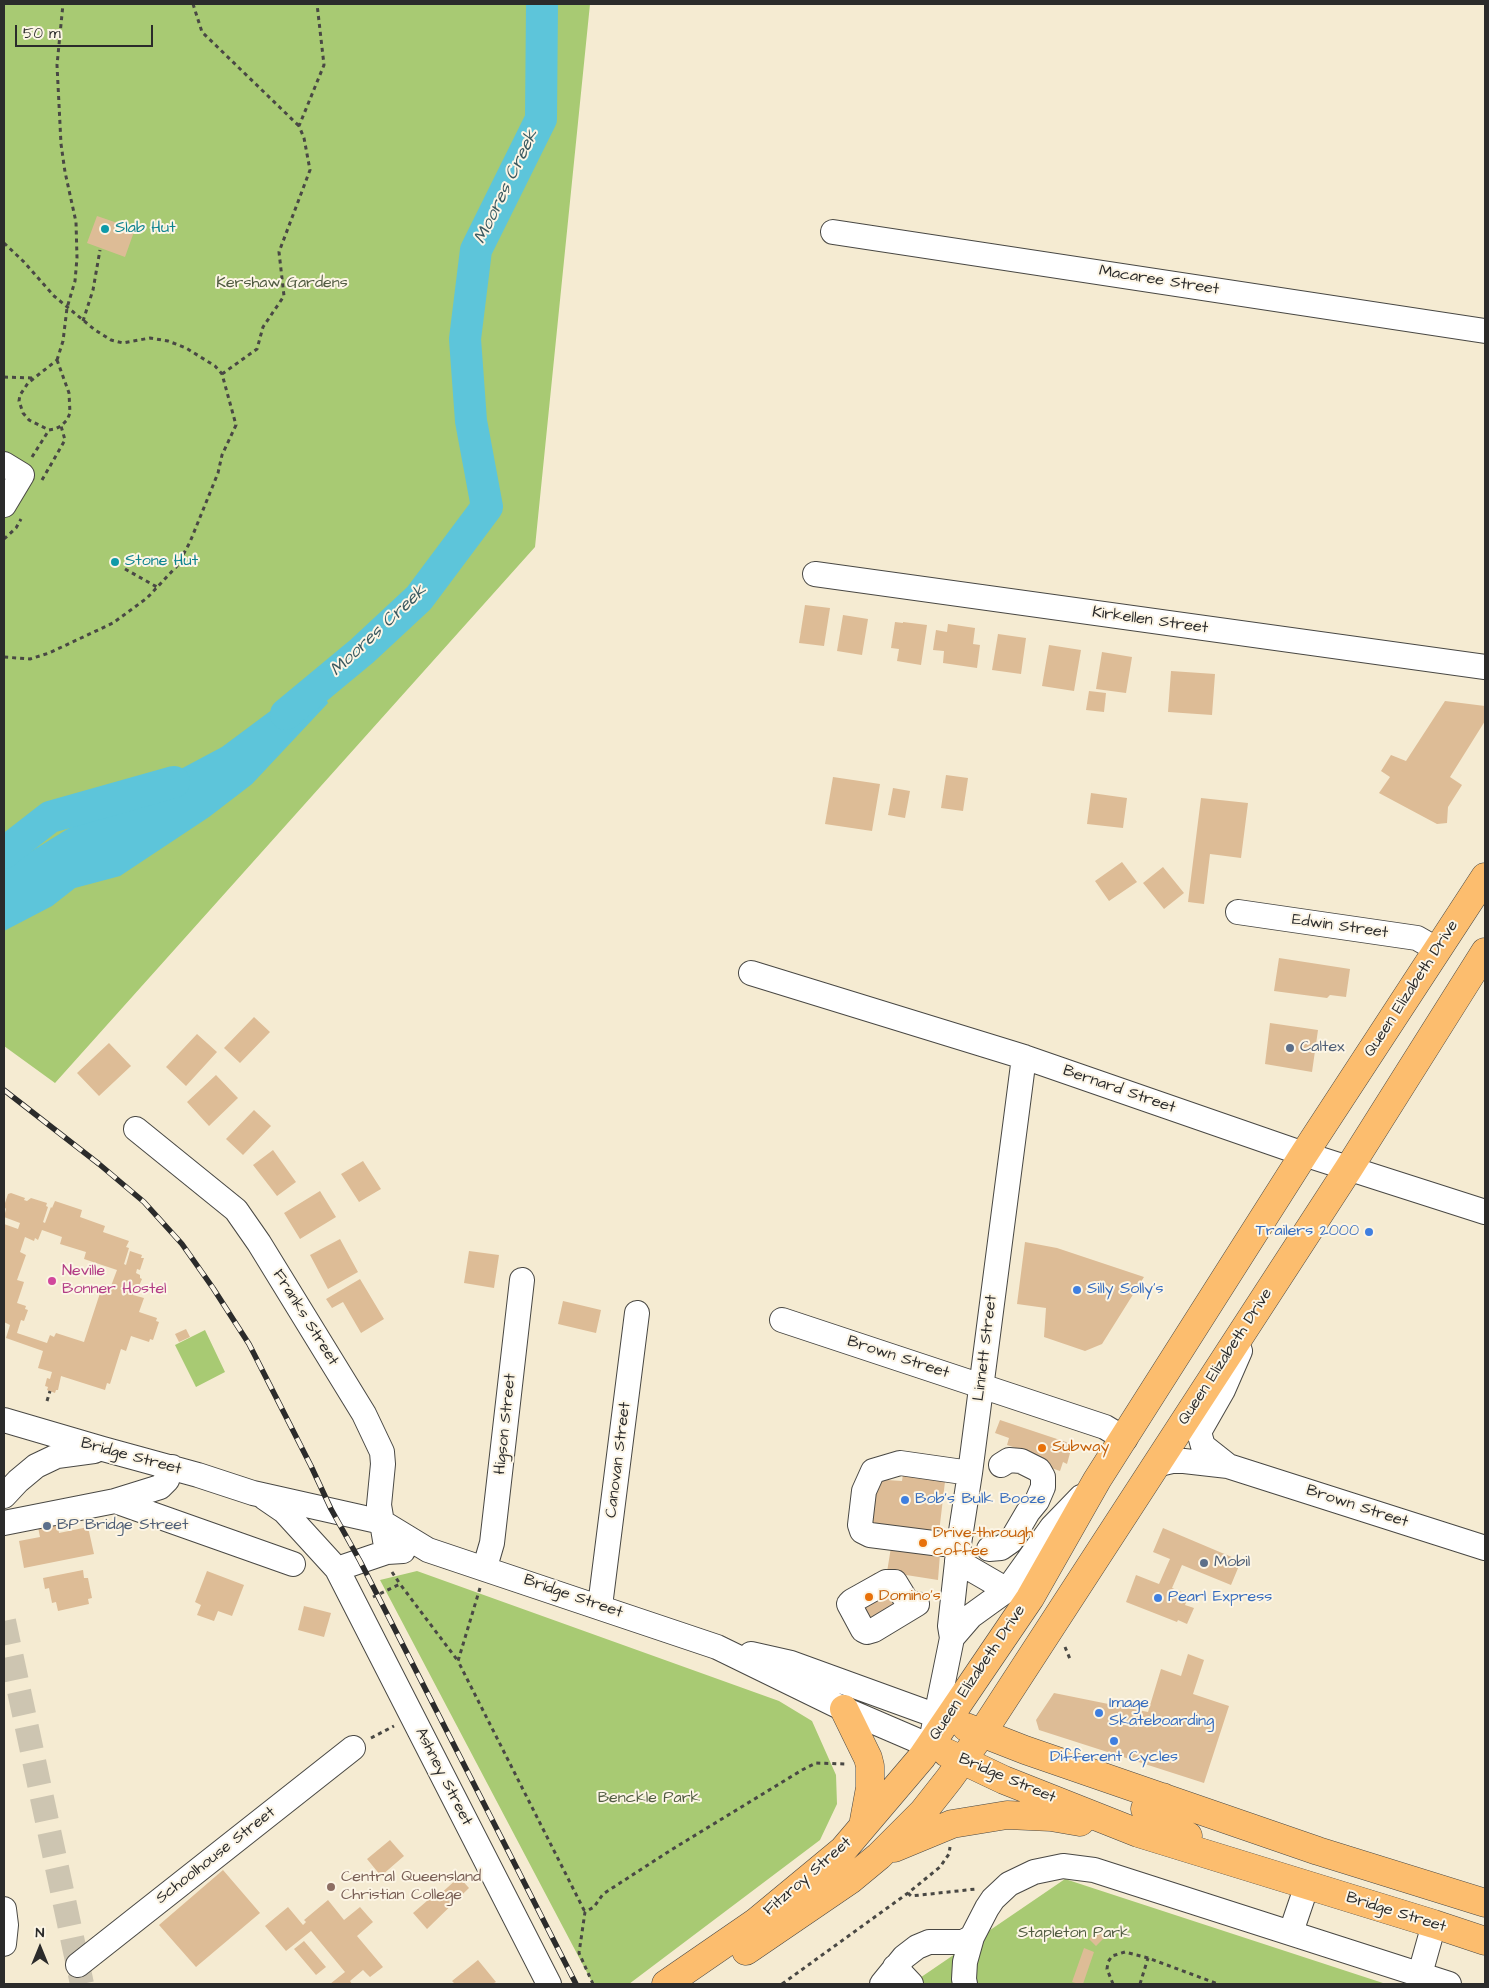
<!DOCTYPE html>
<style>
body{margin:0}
#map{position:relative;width:1489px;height:1988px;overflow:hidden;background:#f5ebd2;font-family:"Architects Daughter",sans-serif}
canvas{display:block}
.frame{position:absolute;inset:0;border:5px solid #2b2b2b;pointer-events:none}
.north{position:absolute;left:15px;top:1923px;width:50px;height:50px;-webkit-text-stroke:4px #fcf5e5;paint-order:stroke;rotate:0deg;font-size:14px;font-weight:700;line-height:20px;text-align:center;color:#2b2b2b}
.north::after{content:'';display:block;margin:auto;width:18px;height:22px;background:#2b2b2b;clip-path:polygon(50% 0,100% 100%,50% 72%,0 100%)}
.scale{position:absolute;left:15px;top:25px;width:138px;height:22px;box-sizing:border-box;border:2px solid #2b2b2b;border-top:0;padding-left:6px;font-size:15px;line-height:18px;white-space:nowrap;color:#2b2b2b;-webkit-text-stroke:4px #fcf5e5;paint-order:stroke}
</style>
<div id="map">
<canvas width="1489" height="1988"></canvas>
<div class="frame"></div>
<div class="north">N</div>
<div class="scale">50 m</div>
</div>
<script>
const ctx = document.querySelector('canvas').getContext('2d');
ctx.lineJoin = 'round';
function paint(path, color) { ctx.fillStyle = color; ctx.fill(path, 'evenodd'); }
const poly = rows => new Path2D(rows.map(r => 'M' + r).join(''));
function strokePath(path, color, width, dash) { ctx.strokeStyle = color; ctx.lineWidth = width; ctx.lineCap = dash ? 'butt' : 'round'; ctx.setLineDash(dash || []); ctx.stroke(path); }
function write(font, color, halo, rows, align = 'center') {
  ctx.font = font + ' "Architects Daughter",sans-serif'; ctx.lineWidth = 4; ctx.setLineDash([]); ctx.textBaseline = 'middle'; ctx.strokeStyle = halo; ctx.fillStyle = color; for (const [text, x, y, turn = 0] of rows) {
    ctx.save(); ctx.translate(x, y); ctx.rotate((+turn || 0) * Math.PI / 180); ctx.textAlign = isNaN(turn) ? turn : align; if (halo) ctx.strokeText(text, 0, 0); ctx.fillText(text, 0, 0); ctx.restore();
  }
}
paint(poly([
 [4,4,590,4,535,547,55,1083,4,1046],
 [205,1330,225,1372,196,1387,175,1345],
 [417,1571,779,1701,812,1721,836,1775,837,1804,820,1840,629,1984,593,1984,380,1580],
 [1065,1879,1386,1984,911,1984]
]), '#a8ca73');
paint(poly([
 [316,677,328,703,252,784,209,817,120,876,75,888,52,906,4,931,4,864,9,865,66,830,222,747]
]), '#5dc5da');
strokePath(poly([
 [286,714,362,651,419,598,487,507,471,421,465,339,476,250,541,119,542,4],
 [4,853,50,817,174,782]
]), '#5dc5da', 32);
paint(poly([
 [97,216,135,229,125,257,87,243],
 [805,605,830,608,824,646,799,643],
 [843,615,868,619,862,655,837,651],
 [895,622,903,623,903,622,927,625,921,665,897,661,899,649,891,648],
 [948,624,975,628,973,644,980,645,977,668,943,663,944,651,933,650,936,630,947,632],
 [998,634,1026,638,1021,674,992,670],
 [1049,645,1081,650,1074,691,1042,686],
 [1102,652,1132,657,1126,693,1096,689],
 [1171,671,1215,674,1212,715,1168,712],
 [1089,691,1106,693,1104,712,1086,710],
 [1445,701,1485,706,1485,721,1450,777,1462,785,1448,807,1447,823,1437,824,1379,793,1390,777,1381,771,1391,755,1406,761],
 [946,775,968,778,963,811,941,808],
 [833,777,880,784,872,831,825,824],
 [893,788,910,791,905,818,888,815],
 [1091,793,1127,798,1123,828,1087,824],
 [1201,798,1248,803,1241,858,1210,854,1204,904,1188,902],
 [1122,862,1137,882,1109,901,1095,881],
 [1163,867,1184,893,1164,909,1143,883],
 [1279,958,1350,969,1346,997,1330,995,1327,998,1274,991],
 [254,1017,270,1032,240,1063,224,1048],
 [1270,1023,1318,1030,1312,1072,1265,1064],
 [197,1034,217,1052,186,1086,166,1067],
 [109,1043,131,1066,99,1096,77,1073],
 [216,1075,238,1098,209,1126,187,1102],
 [254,1110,271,1126,243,1155,226,1139],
 [273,1150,296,1182,277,1196,253,1165],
 [363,1161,381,1189,359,1202,341,1174],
 [320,1191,336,1217,300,1239,284,1213],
 [11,1193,25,1198,24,1200,27,1201,31,1198,47,1203,46,1206,48,1207,43,1222,45,1223,51,1207,52,1208,55,1201,82,1210,80,1217,105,1226,103,1232,129,1241,126,1247,129,1248,124,1264,126,1265,130,1251,142,1255,141,1258,144,1258,140,1270,137,1269,136,1273,140,1275,140,1278,142,1279,136,1293,134,1293,133,1295,144,1298,139,1312,157,1318,156,1321,159,1322,153,1340,150,1339,149,1342,131,1336,126,1351,121,1349,110,1384,107,1383,105,1390,61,1376,58,1390,56,1390,55,1393,47,1390,48,1387,45,1386,47,1378,50,1379,52,1372,38,1368,43,1351,6,1338,10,1325,4,1322,4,1224,18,1229,20,1223,4,1217,6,1209,4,1206,8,1194],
 [42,1230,62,1237,60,1244,86,1252,84,1259,117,1270,111,1286,103,1284,84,1342,56,1333,54,1337,50,1335,47,1343,17,1333,21,1320,24,1321,28,1310,25,1309,26,1306,17,1303,24,1282,17,1280,26,1255,20,1252,25,1237,34,1241,35,1238,38,1240],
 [340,1239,358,1272,328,1289,310,1255],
 [1025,1242,1057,1248,1144,1277,1102,1344,1085,1351,1044,1337,1046,1308,1017,1304],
 [469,1251,499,1255,494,1288,464,1283],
 [360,1279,384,1319,361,1333,343,1302,332,1308,326,1299],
 [563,1301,601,1310,596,1333,558,1324],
 [186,1329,190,1337,179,1342,175,1334],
 [1000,1420,1069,1443,1067,1452,1070,1453,1067,1464,1063,1462,1060,1471,1028,1460,1031,1453,1007,1445,1009,1438,995,1433],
 [904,1467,946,1473,938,1541,941,1541,938,1580,887,1572,893,1535,872,1532,871,1479,902,1481],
 [55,1513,59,1533,88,1527,94,1554,24,1568,19,1541,40,1537,36,1517],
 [1163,1528,1241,1561,1231,1585,1182,1565,1172,1588,1189,1595,1185,1605,1194,1608,1187,1624,1178,1620,1177,1622,1126,1602,1136,1575,1159,1584,1170,1559,1153,1552],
 [83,1570,84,1578,88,1578,92,1598,88,1599,89,1604,58,1611,56,1602,52,1603,49,1588,45,1589,43,1578],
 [207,1571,244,1585,232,1616,218,1611,214,1621,197,1615,201,1605,195,1602],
 [875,1573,884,1588,904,1602,867,1627,844,1593],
 [304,1606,331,1613,324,1637,298,1630],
 [1188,1654,1204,1660,1193,1694,1229,1706,1204,1783,1039,1730,1036,1720,1054,1693,1148,1712,1161,1669,1181,1676],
 [390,1840,404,1856,381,1876,367,1859],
 [223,1870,260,1913,196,1967,159,1925],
 [459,1877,469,1888,427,1929,413,1913,435,1894,437,1897],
 [328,1900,344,1920,360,1907,373,1922,357,1936,383,1967,370,1977,363,1970,350,1981,352,1984,330,1984,345,1972,311,1931,286,1951,265,1926,288,1907,303,1925,306,1922,304,1920],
 [1099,1928,1107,1935,1096,1946,1089,1939],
 [304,1941,326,1967,316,1975,294,1949],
 [1084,1948,1094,1952,1083,1984,1079,1984,1072,1982],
 [478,1960,496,1982,492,1984,455,1984,452,1981]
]), '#ddbc96');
strokePath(poly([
 [4,1621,82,1984]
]), '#cdc5b1', 24, [24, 12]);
const minor = poly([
 [833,232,1485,331],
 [4,464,22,475,4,505],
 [815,574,1485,667],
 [1238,912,1417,938,1438,950],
 [751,973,1024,1057,1304,1154,1485,1212],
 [136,1129,236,1210,259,1243,364,1414,382,1452,383,1464,379,1505,387,1552],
 [782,1320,1105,1427,1125,1439],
 [4,1420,103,1449,198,1475,253,1493,382,1522,428,1550,717,1647,844,1709,930,1746,952,1638,971,1616,1007,1590,1052,1527,1081,1497],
 [1155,1465,1172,1461,1184,1461,1228,1466,1485,1548],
 [1227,1465,1203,1446,1199,1432,1223,1390,1240,1351],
 [172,1467,167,1480,160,1487,115,1501,293,1564],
 [4,1496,18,1481,36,1466,57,1456,94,1451],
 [265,1498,284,1511,337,1569,549,1984],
 [4,1523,115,1501],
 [959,1544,941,1544,870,1535,862,1531,860,1525,864,1491,873,1471,900,1463,970,1473],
 [989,1549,1001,1548,1011,1541,1028,1512,1037,1501,1043,1487,1043,1477,1039,1470,1021,1461,1009,1460,1001,1465],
 [957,1561,1007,1590],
 [485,1567,492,1543,522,1280],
 [337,1569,387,1552,403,1551],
 [886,1582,895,1582,909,1605,917,1604,874,1630,867,1632,863,1630,849,1604,852,1601,886,1582],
 [600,1606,637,1313],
 [952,1638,950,1626,959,1544,970,1473,1024,1057],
 [751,1654,791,1663,948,1720],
 [4,1909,6,1925,4,1944],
 [1291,1932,1307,1885],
 [78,1965,353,1748],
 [895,1967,911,1984],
 [1420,1974,1434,1924],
 [882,1984,904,1957,917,1947,929,1942,963,1942,972,1937],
 [965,1984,964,1979,965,1962,972,1937,987,1908,993,1899,1009,1884,1034,1872,1063,1866,1094,1870,1449,1984]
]);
const major = poly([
 [844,1709,868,1758,870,1766,870,1788,863,1826],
 [966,1727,1025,1750,1318,1851,1485,1903],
 [947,1753,1004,1780,1138,1833,1434,1924,1485,1941],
 [1163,1797,1153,1800,1147,1804,1145,1809,1148,1814,1188,1836],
 [894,1848,952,1824,1007,1815,1051,1817,1080,1822],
 [746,1951,850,1880,879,1856,923,1812,949,1779,982,1733,1349,1168,1485,952],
 [666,1984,756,1922,843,1850,922,1757,1030,1598,1097,1480,1304,1154,1485,877]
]);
strokePath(minor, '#494844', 26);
strokePath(major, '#494844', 29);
strokePath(poly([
 [193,4,202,32,299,126],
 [4,243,23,261,54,296,95,330,111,340,123,343,150,338,168,341,186,348,215,366,222,374,236,425,222,455,218,473,190,542,177,566,147,598,113,623,49,653,30,659,4,657],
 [83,321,93,290,100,250],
 [57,360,63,341,67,308,75,281,77,258,76,222,65,172,61,144,57,65,63,4],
 [57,360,69,393,70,413,67,420,61,426,55,429,49,430,29,420,23,413,19,401,20,395,28,383,57,360],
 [222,374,257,349,263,327,284,296,279,252,310,170,304,138,299,126,324,65,317,4],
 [4,377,34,378],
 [32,457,49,430],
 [42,480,65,440,61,426],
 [4,539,16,528,21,519],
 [125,569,157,587],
 [47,1401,50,1391],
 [392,1572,400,1584],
 [480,1588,458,1661,585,1912],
 [373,1597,400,1584,458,1661],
 [1065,1647,1070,1659],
 [371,1738,394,1726],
 [908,1893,911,1896,976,1889],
 [593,1984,579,1953,585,1912,594,1907,603,1894,671,1850,802,1770,816,1763,846,1764],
 [782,1984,908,1893,940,1867,949,1854,950,1847],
 [1113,1984,1107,1969,1108,1962,1112,1956,1125,1952,1148,1958,1218,1984],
 [1140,1984,1148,1958]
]), '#494844', 3, [4, 4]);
strokePath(minor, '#fff', 24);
strokePath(major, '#fcbd6e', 28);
const rail = poly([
 [4,1090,99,1164,144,1202,182,1244,213,1288,249,1344,311,1466,331,1509,360,1561,576,1984]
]);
strokePath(rail, '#2b2b2b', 5.5);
strokePath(rail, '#fcf5e5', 4, [11]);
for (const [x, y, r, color] of [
 [105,229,5,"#0f9aa8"],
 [115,562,5,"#0f9aa8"],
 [1290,1048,5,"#5c6f8a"],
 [1369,1232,5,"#3f7fe0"],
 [52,1281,5,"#d1479c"],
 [1077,1290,5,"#3f7fe0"],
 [1042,1448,5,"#e8710a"],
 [905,1500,5,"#3f7fe0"],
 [47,1526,5,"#5c6f8a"],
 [923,1543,5,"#e8710a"],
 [1204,1563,5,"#5c6f8a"],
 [869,1597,5,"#e8710a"],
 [1158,1598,5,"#3f7fe0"],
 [1099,1713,5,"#3f7fe0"],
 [1114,1741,5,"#3f7fe0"],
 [331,1887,5,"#8d6e63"]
]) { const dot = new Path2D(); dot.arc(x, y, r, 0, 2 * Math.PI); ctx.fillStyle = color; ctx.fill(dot); strokePath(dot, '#fcf5e5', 2); }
write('16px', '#0d838f', '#fcf5e5', [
 ["Slab Hut",115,229],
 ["Stone Hut",125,562]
], 'left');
write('16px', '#2b2b2b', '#fcf5e5', [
 ["Macaree Street",1159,281,9],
 ["Kirkellen Street",1150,621,8],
 ["Edwin Street",1340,927,8],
 ["Queen Elizabeth Drive",1412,989,-57],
 ["Bernard Street",1119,1090,19],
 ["Franks Street",305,1318,58],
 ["Linnett Street",986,1348,-83],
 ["Queen Elizabeth Drive",1226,1357,-57],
 ["Brown Street",898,1358,18],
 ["Higson Street",506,1424,-84],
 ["Bridge Street",131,1457,15],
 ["Canovan Street",619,1460,-83],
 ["Brown Street",1357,1507,18],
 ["Bridge Street",573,1597,19],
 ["Queen Elizabeth Drive",978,1673,-56],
 ["Ashney Street",443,1777,63],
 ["Bridge Street",1007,1779,23],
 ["Schoolhouse Street",216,1856,-38],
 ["Fitzroy Street",808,1877,-41],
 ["Bridge Street",1396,1913,17]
]);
write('16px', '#505b41', '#fcf5e5', [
 ["Kershaw Gardens",282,284],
 ["Benckle Park",649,1799],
 ["Stapleton Park",1074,1934]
]);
write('16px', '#4e5e75', '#fcf5e5', [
 ["Caltex",1300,1048],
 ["BP Bridge Street",57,1526],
 ["Mobil",1214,1563]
], 'left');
write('16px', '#366cbe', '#fcf5e5', [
 ["Trailers 2000",1359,1232,"right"],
 ["Silly Solly's",1087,1290],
 ["Bob's Bulk Booze",915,1500],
 ["Pearl Express",1168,1598],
 ["Image",1109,1704],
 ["Skateboarding",1109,1722],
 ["Different Cycles",1114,1758,"center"]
], 'left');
write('16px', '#b23c85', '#fcf5e5', [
 ["Neville",62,1272],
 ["Bonner Hostel",62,1290]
], 'left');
write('16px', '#c56008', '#fcf5e5', [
 ["Subway",1052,1448],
 ["Drive-through",933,1534],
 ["coffee",933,1552],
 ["Domino's",879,1597]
], 'left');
write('16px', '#785e54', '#fcf5e5', [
 ["Central Queensland",341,1878],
 ["Christian College",341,1896]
], 'left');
write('italic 18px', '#3a5960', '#fcf5e5', [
 ["Moores Creek",507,187,-64],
 ["Moores Creek",379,631,-43]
]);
</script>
